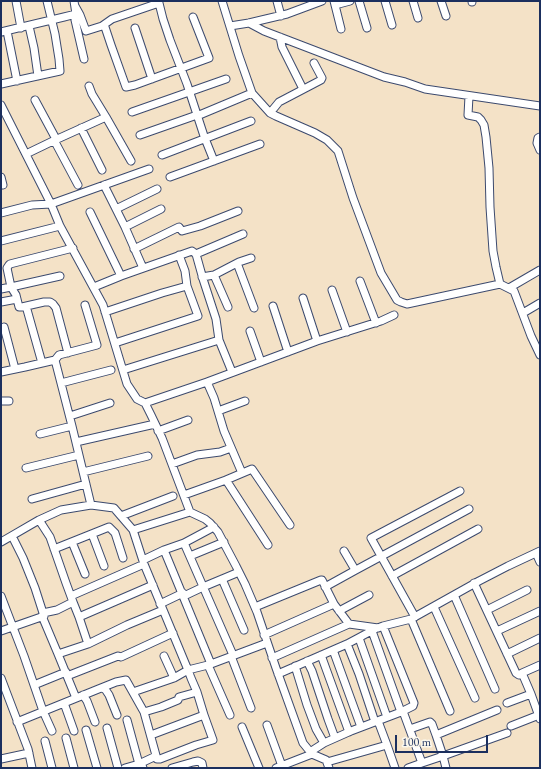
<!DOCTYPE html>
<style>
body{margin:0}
#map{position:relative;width:541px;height:769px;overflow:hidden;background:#f4e2c7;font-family:"EB Garamond",serif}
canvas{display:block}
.frame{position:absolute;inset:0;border:2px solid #1b2f5e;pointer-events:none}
.scale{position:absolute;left:395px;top:735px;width:93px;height:18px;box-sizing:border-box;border:2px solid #1b2f5e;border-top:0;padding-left:5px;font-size:12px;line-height:14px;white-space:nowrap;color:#1b2f5e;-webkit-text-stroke:3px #fbf7ec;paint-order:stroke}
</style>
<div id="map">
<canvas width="541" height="769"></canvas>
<div class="frame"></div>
<div class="scale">100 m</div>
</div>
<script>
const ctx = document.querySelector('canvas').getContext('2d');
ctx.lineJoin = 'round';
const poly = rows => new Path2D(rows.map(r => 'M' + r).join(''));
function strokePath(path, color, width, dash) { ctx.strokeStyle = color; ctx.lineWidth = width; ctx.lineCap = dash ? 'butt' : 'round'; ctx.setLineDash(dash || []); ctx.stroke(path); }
const minor = poly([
 [16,1,21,28],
 [222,1,239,56,252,93,270,113,276,116,315,133,327,140,338,151,353,198,381,273,397,300,401,302,407,304,500,284,514,291,531,336,540,355],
 [277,1,281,16],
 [334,1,341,29],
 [359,1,367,28],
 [385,1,392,25],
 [413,1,418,18],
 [441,1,446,16],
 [472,1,472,2],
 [335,5,350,1],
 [75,6,80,15,86,31,102,26,105,27,111,45,126,87,135,85,209,58,193,17],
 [76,14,75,20,84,59],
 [249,23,264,31,384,77,405,82,425,89,540,106],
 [29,26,34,48,38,76],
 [102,26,112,19,159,3,163,19,170,40,187,84,204,136,214,161],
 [230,26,249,23,287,14,322,1],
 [135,28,152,79],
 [7,31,17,81],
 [1,32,64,17,76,14,74,1],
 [280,37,282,47,303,89],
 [1,84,60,71,59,59,55,34,47,1],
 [89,86,92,94,106,117],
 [469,96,468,115,478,117,481,120,484,125,486,137,489,168,490,207,493,251,496,267,500,284],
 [35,100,56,139],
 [1,105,51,204,60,226,103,305,127,384,137,399,145,403,151,415,162,438,190,512],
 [132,112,226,79],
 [270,113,279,102,321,80,322,78,314,63],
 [197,116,252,93],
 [81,128,102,170],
 [140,135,197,115],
 [540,137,538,138,537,143,540,150],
 [54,140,78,185],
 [26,154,53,141,106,117,131,161],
 [162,155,251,121],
 [1,177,3,185,1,185],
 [170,177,260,144],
 [104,185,125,227,143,268],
 [116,209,157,189],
 [90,212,121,276],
 [1,213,32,205,51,204,149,169],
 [125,227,161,209],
 [1,241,60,226],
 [134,249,179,227,182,231,200,226,238,211],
 [196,254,243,234],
 [237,263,254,308],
 [214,275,228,307],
 [60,276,11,287,7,268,9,265,10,264,73,248],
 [202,277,214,275,239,262,251,258],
 [360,281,376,323],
 [94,287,121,276,192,251,196,254,203,279,216,319,219,340],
 [509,288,540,270],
 [1,289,11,287,16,295,19,307,22,307,44,302,50,302,53,304,56,308,68,353],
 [332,290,347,332],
 [303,298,317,341],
 [1,302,17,299],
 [26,306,42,363],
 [273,306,288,352],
 [105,312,162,293,187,286],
 [523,313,540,303],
 [4,327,15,369],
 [250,331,261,362],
 [115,343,198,316,187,286,185,271,179,255],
 [55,360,59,355,97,345,85,305],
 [123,370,219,340,232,372],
 [1,372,25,367,55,360,72,426,91,505],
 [207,382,317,341,381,321,394,315],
 [61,383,111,370],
 [1,401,9,401],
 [145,403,207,382,214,398,224,431,242,473],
 [218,411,245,401],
 [70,416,110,403],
 [158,431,188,420],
 [40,434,72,426],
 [76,442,155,424],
 [172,464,197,455,220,452,231,448],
 [26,468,79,455],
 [83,472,148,456],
 [226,480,252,469,290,525],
 [184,495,226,480,268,545],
 [32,499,86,484],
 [121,516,173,496],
 [39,520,50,537,66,583,73,602,57,610,43,613],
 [133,530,144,564,188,670,191,678,197,692,204,715],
 [92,534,104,566],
 [1,542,39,520,61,510,91,505,114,508,133,530,190,512,205,519,210,523,218,532,236,566,245,584,257,612,276,668,303,743,312,754,326,760,329,768],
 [72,542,85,574],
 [184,543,233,655],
 [54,549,109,527,115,533,123,558],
 [164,550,211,664,267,643],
 [536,553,540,562],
 [190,556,224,542],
 [143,560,164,550,184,543,214,527],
 [354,571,469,509],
 [392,576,478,529],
 [222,579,244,630],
 [474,583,516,673,519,675,522,673,531,694,540,719],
 [325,587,354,571,354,568,344,551],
 [454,595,495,689],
 [1,596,24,656,43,711,52,731],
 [71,596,144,564],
 [184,596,203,587,239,572],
 [73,602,79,617,153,585],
 [160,604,183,593],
 [255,607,321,580,322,580,334,604,349,624,378,628,383,626,411,619,479,581,508,566,540,551],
 [434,607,475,698],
 [487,610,527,590],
 [339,611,369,595],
 [42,616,58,654,76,698],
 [79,617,88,644,127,625,163,610],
 [415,617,371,538,460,491],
 [411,619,450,711],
 [1,631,44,616,35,588,23,558,12,536],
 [372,631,401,712],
 [497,631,540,611],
 [264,635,334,604],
 [359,638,387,717],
 [347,644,359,674,375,722],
 [333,650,361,727],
 [58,654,88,644],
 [507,654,540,638],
 [321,655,349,732],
 [164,656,174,678,188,670,208,665,211,664],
 [231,656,251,708],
 [272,658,349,624],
 [307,661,312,671,328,719,335,738],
 [208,665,230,715],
 [295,666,307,705,316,729,324,743],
 [522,673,540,665],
 [278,674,347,644,377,628],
 [67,676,118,656,121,657,173,633],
 [1,678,28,749,32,768],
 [34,685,66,672],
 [101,688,116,682,126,680,144,712,157,759,160,759,196,745,213,740,204,715,151,735],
 [133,692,174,678],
 [83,695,87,701,95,722],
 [64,703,74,731],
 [507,703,531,694],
 [144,712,161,707,178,700,179,697,197,692],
 [404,714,422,763,443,756,446,768],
 [127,720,139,764,156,756],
 [17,722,101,688,105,689,109,695,117,715],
 [267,725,282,766],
 [511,726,539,715],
 [242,727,259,768],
 [107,728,118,768],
 [410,729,430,722,432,724,436,735,443,756,507,733],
 [86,730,97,768],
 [436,735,497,710],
 [66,738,74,768],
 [45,741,52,768],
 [387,745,395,768],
 [310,752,324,743,351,731,401,712,413,706,414,703,383,626],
 [1,759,29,753],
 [327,762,387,745,378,721],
 [125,768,139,764,142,765,143,768],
 [172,768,193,762,198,761,202,763,203,768],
 [276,768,312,754],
 [408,768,422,763]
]);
strokePath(minor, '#3c4a6e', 9);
strokePath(minor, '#fff', 7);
</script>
